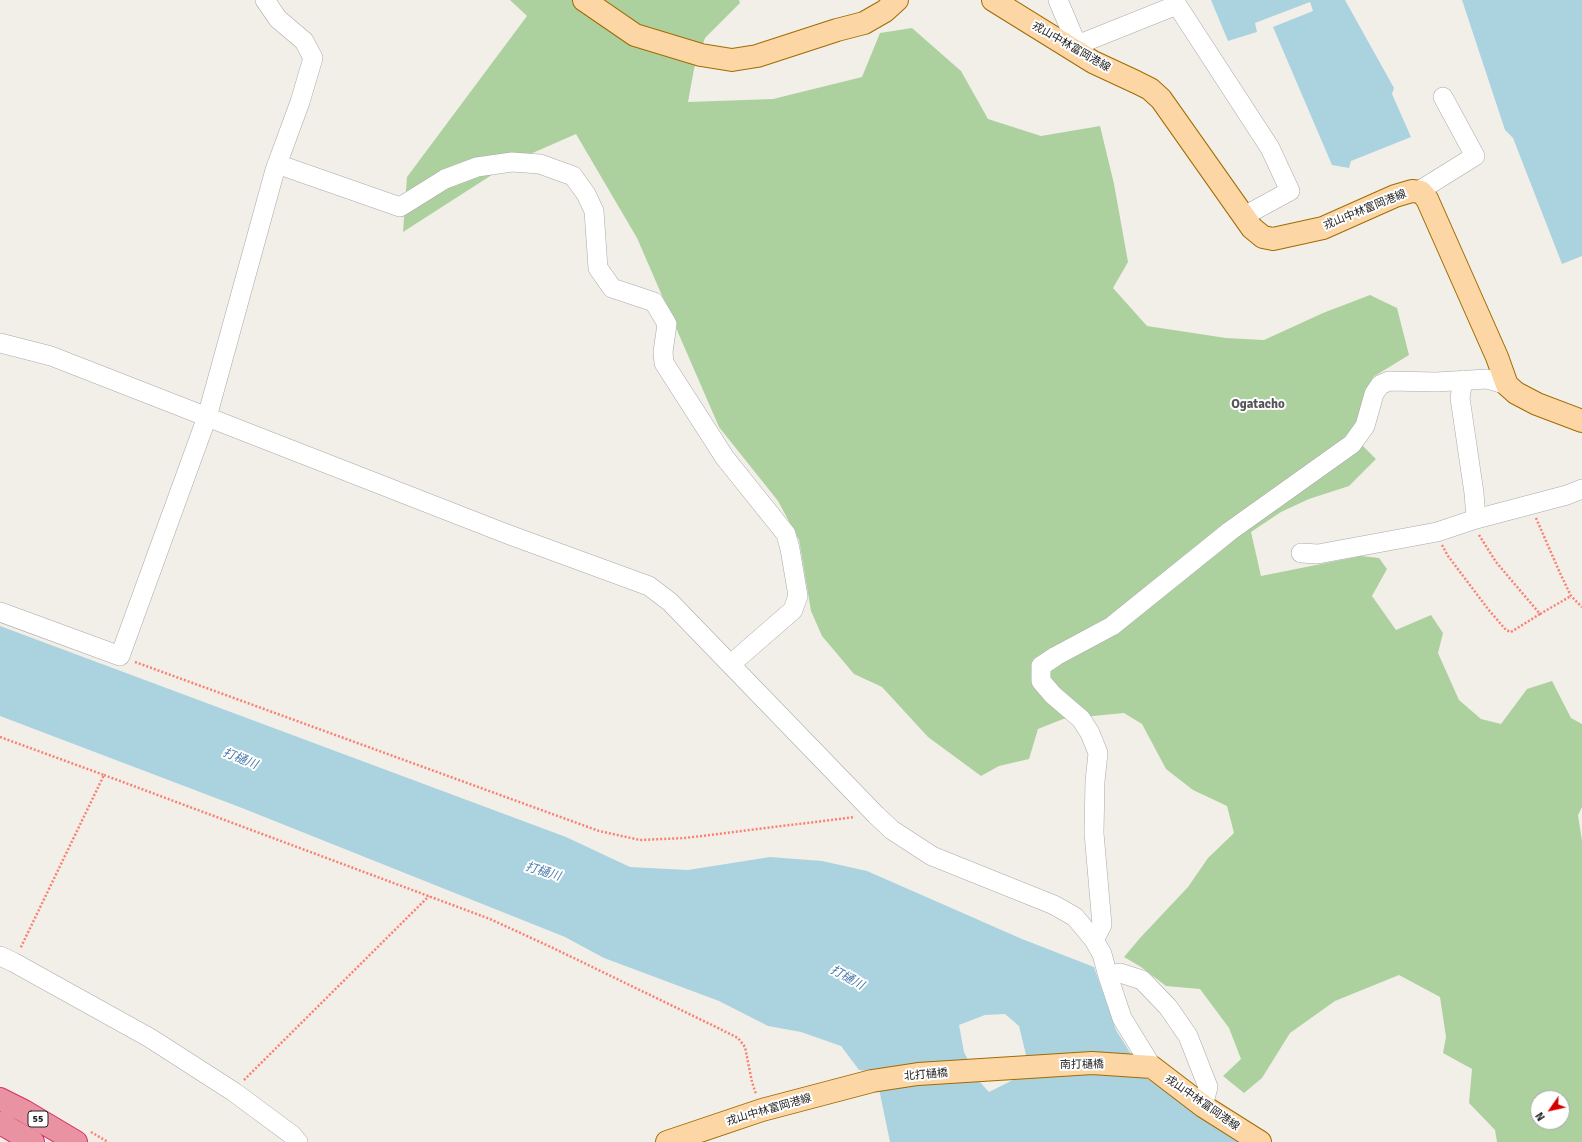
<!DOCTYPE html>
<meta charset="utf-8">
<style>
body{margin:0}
#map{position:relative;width:1582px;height:1142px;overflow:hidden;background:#f2efe9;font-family:Signika,sans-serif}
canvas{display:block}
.north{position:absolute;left:1530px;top:1090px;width:40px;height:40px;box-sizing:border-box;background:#fff;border:1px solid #a7a7a7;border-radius:50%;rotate:236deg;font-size:11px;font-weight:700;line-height:16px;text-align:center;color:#222}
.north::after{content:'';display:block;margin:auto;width:14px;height:18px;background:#d40000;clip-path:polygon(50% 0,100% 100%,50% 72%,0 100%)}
</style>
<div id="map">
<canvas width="1582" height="1142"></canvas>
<div class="north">N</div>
</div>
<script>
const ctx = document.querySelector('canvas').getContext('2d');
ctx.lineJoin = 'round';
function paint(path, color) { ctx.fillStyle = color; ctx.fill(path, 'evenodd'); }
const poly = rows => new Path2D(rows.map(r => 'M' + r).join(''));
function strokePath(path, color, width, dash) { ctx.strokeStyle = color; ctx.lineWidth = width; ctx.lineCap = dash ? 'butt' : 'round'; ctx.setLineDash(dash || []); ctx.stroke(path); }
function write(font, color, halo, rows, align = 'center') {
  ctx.font = font + ' Signika,"Noto Sans JP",sans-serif'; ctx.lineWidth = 4; ctx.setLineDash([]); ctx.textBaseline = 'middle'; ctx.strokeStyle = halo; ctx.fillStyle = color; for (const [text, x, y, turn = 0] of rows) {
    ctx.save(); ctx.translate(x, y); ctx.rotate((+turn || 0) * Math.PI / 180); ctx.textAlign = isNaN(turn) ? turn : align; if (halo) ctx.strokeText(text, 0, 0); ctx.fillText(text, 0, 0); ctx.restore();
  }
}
paint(poly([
 [510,0,739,0,740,3,705,38,694,69,688,102,773,99,862,77,880,33,912,28,961,71,988,119,1041,136,1100,126,1114,184,1128,262,1113,288,1147,326,1226,338,1264,340,1323,313,1370,295,1397,308,1409,355,1373,377,1359,426,1362,445,1376,459,1349,486,1309,499,1281,512,1251,532,1261,576,1361,556,1379,558,1387,569,1372,596,1396,630,1431,615,1443,633,1438,653,1459,700,1481,719,1501,724,1527,689,1552,681,1571,718,1582,724,1582,807,1578,815,1582,841,1582,1142,1497,1142,1495,1130,1469,1103,1472,1069,1443,1053,1446,1037,1440,997,1399,975,1335,1001,1290,1033,1262,1078,1244,1093,1223,1076,1241,1059,1229,1028,1200,989,1166,986,1141,967,1124,957,1140,938,1188,887,1208,858,1234,833,1227,806,1193,790,1166,769,1142,724,1124,713,1063,719,1038,729,1029,759,999,766,981,776,928,737,882,687,854,674,822,636,811,611,799,540,778,501,719,427,637,238,576,134,512,162,403,232,407,177,527,16],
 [1538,1098,1562,1098,1562,1122,1538,1122]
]), '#add19e');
paint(poly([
 [1211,0,1345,0,1394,88,1392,94,1411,137,1351,161,1349,168,1332,165,1273,27,1313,11,1310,2,1255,23,1257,32,1228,41],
 [1462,0,1582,0,1582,256,1562,264,1513,138,1505,130],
 [0,626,566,837,630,867,688,870,770,857,822,861,867,871,1022,939,1094,967,1116,1030,1146,1078,1241,1142,890,1142,879,1089,869,1071,859,1070,841,1046,801,1032,768,1026,719,1001,604,958,565,937,242,808,0,716],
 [1005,1014,1019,1026,1027,1059,1021,1076,989,1092,978,1080,964,1052,959,1025,985,1015]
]), '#aad3df');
const minor = poly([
 [1058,0,1077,45],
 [1075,51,1077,45,1177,5,1270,148,1290,191,1244,216],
 [277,164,400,207,445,179,477,167,512,162,540,164,573,176,586,194,594,211,598,268,612,288,654,302,667,324,663,352,664,363,725,458,786,534,790,549,798,596,793,610,731,664],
 [1421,192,1422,189,1475,156,1443,97],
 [0,343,51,356,507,534,649,586,670,602,876,815,892,830,932,856,1054,905,1075,917,1094,940,1102,954,1108,976,1122,1018,1152,1067],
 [1463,380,1460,398,1474,493,1476,519],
 [1301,553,1318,554,1437,532,1476,519,1567,495,1582,489],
 [0,612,120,656,207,417,275,170,300,102,313,58,304,41,278,19,265,0],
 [1094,940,1102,925,1094,833,1095,781,1098,753,1090,733,1081,719,1053,695,1041,681,1041,666,1056,656,1112,626,1230,531,1352,444,1365,426,1374,394,1380,385,1389,381,1436,382,1487,379,1507,385],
 [0,956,13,962,150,1038,234,1092,292,1135,298,1142],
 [1108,976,1120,973,1142,980,1168,1007,1188,1036,1208,1087,1203,1106]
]);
const major = poly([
 [584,0,635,35,701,55,732,60,757,56,837,30,864,23,885,11,897,0],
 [993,0,1093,62,1136,82,1150,89,1161,99,1252,228,1263,237,1273,239,1323,228,1395,196,1412,191,1421,192,1427,199,1497,357,1507,385,1516,393,1537,404,1582,421],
 [667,1142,762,1110,872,1081,918,1074,1092,1063,1152,1067,1203,1106,1260,1142]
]);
const highway = poly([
 [0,1099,24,1111,76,1142],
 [0,1123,33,1142]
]);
strokePath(minor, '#a9a9a9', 20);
strokePath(major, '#a06b00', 24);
strokePath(highway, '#dc2a67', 24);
strokePath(poly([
 [1536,518,1560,573,1571,596,1582,607],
 [1479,535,1496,562,1540,614,1571,596],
 [1442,545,1448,556,1488,609,1506,630,1511,632,1540,614],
 [135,662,599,831,640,840,685,838,855,817],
 [0,737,104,775,20,949],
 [104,775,490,919,553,948,712,1025,738,1038,745,1047,752,1082,756,1094],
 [244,1080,429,896],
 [91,1132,108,1142]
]), '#fa8072', 2.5, [2, 2]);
strokePath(minor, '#fff', 19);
strokePath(major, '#fcd6a4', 22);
strokePath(highway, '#e892a2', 22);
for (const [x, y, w] of [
 [38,1119,20]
]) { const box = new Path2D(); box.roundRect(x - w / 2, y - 8, w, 16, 3); ctx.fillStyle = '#fff'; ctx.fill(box); strokePath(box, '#222', 1); }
write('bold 10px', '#222', null, [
 ["55",38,1119]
]);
write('11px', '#222', '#fff', [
 ["戎山中林富岡港線",1071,47,30],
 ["戎山中林富岡港線",1365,210,-22],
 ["南打樋橋",1082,1065,-1],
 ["北打樋橋",926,1075,-5],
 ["戎山中林富岡港線",1202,1103,35],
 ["戎山中林富岡港線",769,1110,-16]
]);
write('italic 12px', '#4a7aab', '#fff', [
 ["打樋川",240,759,22],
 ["打樋川",543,872,17],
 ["打樋川",847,978,29]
]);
write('bold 13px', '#555', '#fff', [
 ["Ogatacho",1258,405]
]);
</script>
